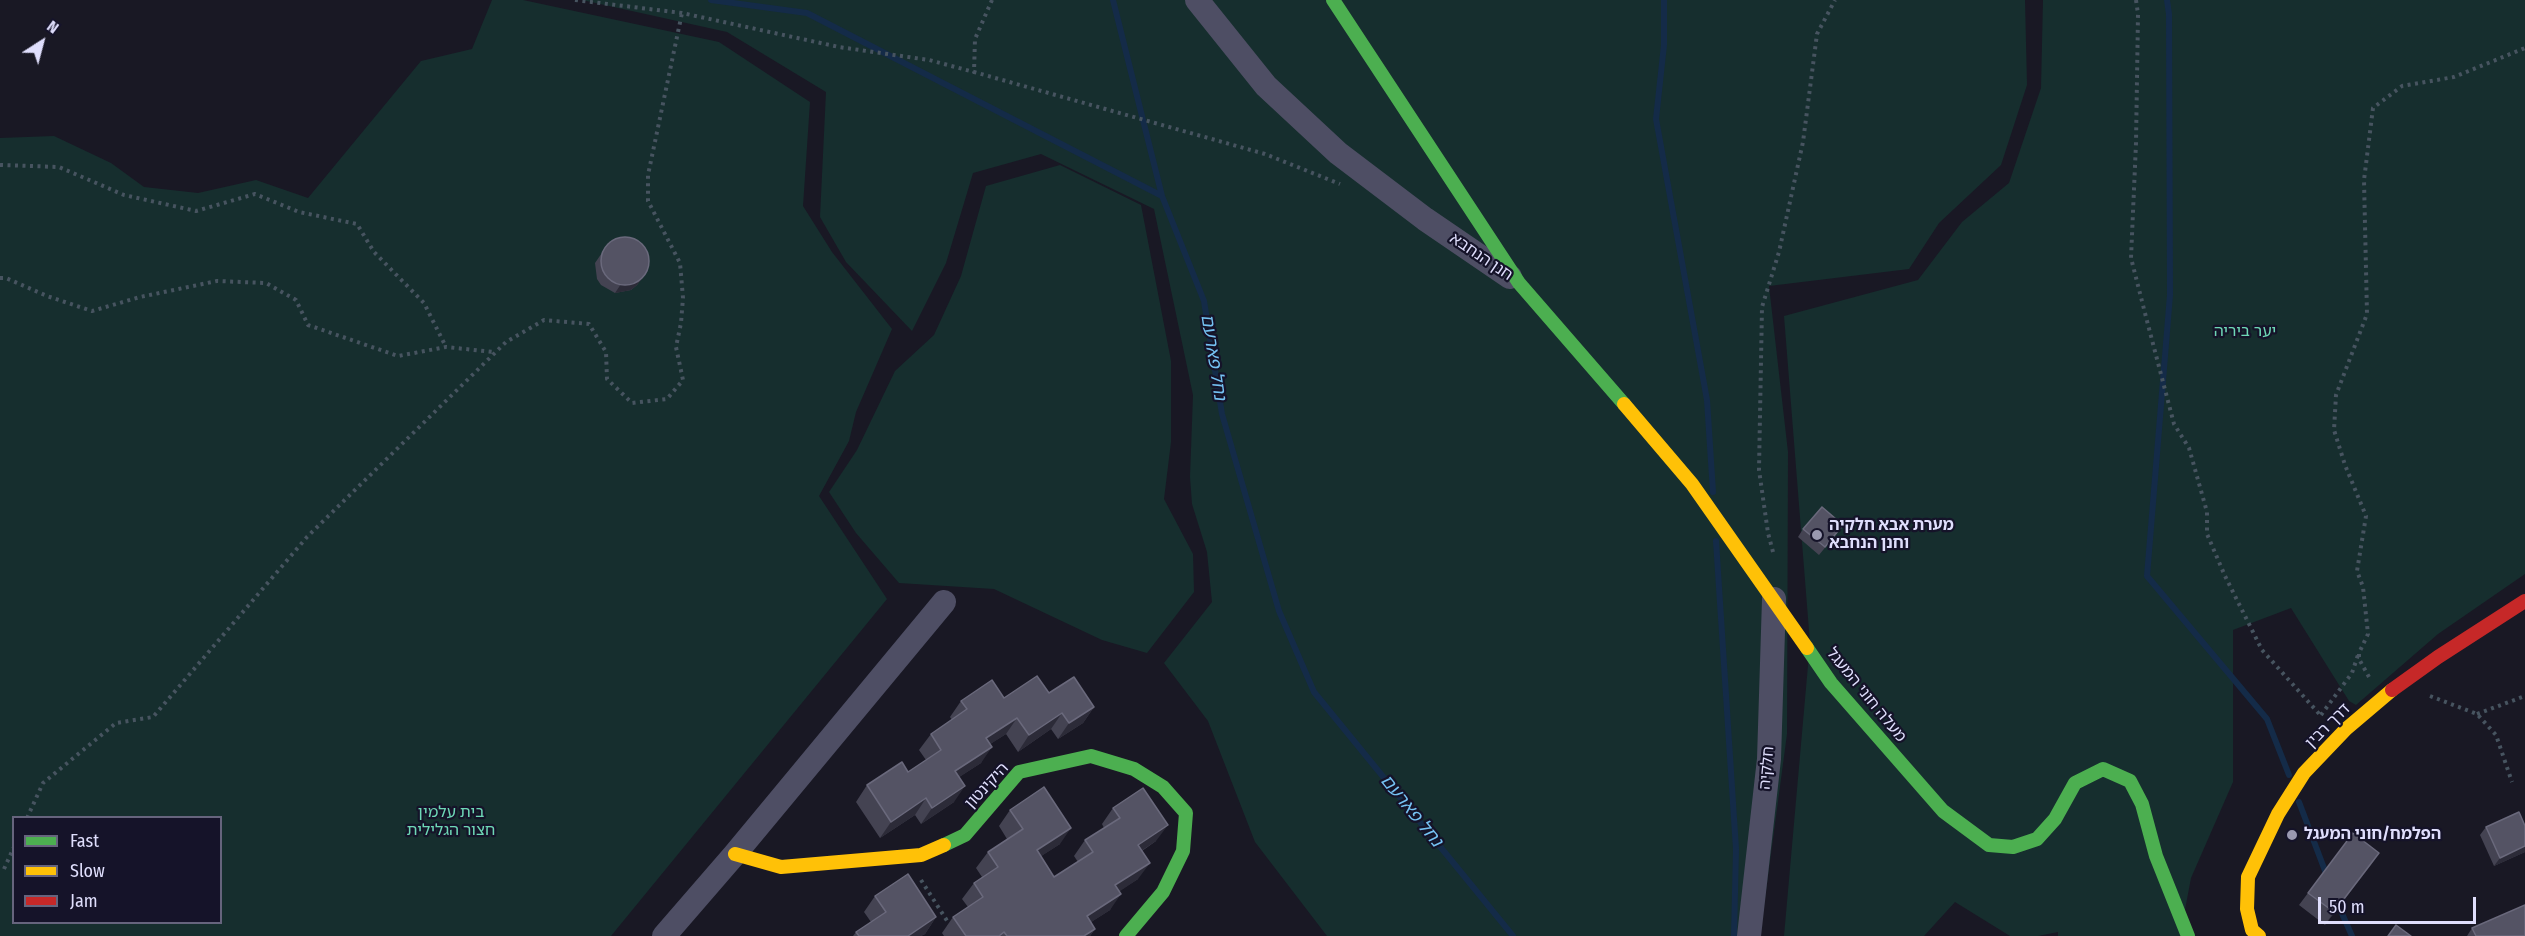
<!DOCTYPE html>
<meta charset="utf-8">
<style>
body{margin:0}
#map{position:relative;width:2525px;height:936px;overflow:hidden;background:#191824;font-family:"Fira Sans Condensed",sans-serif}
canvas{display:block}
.legend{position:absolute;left:12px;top:816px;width:210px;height:108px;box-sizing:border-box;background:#151329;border:2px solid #66647d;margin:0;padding:8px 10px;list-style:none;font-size:18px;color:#dfdefc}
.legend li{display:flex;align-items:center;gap:12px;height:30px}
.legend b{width:30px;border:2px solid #66647d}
.north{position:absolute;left:12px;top:12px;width:60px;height:60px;-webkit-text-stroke:4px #151329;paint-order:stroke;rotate:36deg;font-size:16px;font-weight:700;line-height:24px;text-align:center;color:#dfdefc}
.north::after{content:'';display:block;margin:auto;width:21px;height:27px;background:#dfdefc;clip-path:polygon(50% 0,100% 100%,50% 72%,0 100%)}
.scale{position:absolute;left:2318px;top:897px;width:158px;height:27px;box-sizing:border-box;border:3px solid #dfdefc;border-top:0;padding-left:8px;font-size:18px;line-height:21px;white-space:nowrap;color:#dfdefc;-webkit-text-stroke:4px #151329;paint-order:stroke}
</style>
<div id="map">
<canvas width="2525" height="936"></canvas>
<ul class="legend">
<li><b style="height:8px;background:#4caf50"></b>Fast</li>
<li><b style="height:8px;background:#ffc107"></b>Slow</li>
<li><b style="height:8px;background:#c62828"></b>Jam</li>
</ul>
<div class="north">N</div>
<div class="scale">50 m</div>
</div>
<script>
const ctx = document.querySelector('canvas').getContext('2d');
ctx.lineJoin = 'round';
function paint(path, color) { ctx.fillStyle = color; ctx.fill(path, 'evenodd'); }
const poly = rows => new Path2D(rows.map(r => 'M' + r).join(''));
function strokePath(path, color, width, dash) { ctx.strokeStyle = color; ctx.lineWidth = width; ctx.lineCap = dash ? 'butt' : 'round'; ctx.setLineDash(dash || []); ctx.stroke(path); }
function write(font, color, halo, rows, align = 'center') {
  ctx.font = font + ' "Fira Sans Condensed","Noto Sans Hebrew",sans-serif'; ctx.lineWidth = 4.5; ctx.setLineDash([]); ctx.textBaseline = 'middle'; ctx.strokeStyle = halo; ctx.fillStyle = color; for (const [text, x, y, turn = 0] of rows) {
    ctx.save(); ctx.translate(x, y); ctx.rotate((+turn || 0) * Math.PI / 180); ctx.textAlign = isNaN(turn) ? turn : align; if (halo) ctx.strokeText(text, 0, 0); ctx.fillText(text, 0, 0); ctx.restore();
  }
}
paint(poly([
 [492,0,523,0,719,42,810,102,803,206,832,252,892,329,856,412,849,441,819,496,887,599,611,936,0,936,0,138,54,136,111,163,144,187,198,193,256,180,308,198,421,61,472,49],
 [14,818,220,818,220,922,14,922],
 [582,0,2025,0,2027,85,2001,165,1939,223,1909,269,1769,286,1788,452,1787,734,1760,936,1327,936,1255,842,1208,721,1164,663,1212,602,1207,552,1192,504,1190,477,1193,395,1154,209,1041,154,973,173,946,263,912,331,846,262,820,217,826,92,727,32],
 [2043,0,2525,0,2525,574,2438,634,2356,705,2349,701,2291,608,2233,630,2233,782,2191,878,2180,936,2058,936,2058,932,2038,936,2010,936,1955,902,1924,936,1784,936,1810,643,1784,316,1918,280,1962,222,2009,183,2041,88],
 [1060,165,1141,205,1171,361,1171,442,1164,499,1193,554,1194,592,1147,653,1102,640,994,589,899,583,856,533,829,492,857,450,895,371,934,335,961,276,986,186]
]), '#162e2e');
strokePath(poly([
 [711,0,807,13,1162,196,1204,301,1222,414,1279,611,1314,692,1513,936],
 [1113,0,1162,196],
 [1664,0,1664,45,1656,119,1707,400,1713,492],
 [2167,0,2169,14,2170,295,2147,576,2267,719,2289,775],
 [1716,541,1736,849,1734,936],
 [2299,802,2327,876],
 [2336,900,2352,936]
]), '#142b48', 6);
strokePath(poly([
 [575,0,682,13,839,47,929,60,974,72],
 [992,0,975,39,974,72,1265,154,1340,184],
 [2136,0,2138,14,2136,143,2131,258,2146,317,2174,424,2189,448,2207,512,2207,534,2225,576,2262,650,2322,717],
 [0,165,59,167,124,195,196,211,255,194,299,212,357,224,374,252,424,303,446,347],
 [0,278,6,278,47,296,92,311,140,297,217,281,266,283,296,300,308,325,398,356,446,347,494,352],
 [1773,552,1768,533,1759,470,1762,307,1779,252,1803,142,1817,34,1835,0],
 [2369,677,2359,659,2359,653,2368,634,2363,587,2357,571,2366,516,2345,465,2334,430,2336,395,2367,314,2364,180,2373,108,2402,86,2454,77,2525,48],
 [2430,696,2477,714,2496,735,2512,782],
 [2477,714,2525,696],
 [2321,715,2352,673,2358,655],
 [27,818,43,783,116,723,153,717,307,537,506,342,544,320,589,324,606,352,607,379,632,403,667,399,683,380,676,347,681,323,683,298,680,263,648,201,648,175,682,13],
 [4,869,14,847],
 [921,880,951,927]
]), '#475460', 4, [3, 4.5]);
strokePath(poly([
 [1197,0,1266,86,1338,153,1425,219,1510,277],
 [664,936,735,854,944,602],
 [1749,936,1769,759,1774,599]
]), '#4e4e64', 24);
strokePath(poly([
 [1333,0,1519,283,1624,404],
 [1807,648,1831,683,1943,811,1989,845,2013,847,2037,839,2055,819,2075,783,2103,769,2130,781,2142,804,2156,856,2188,936],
 [944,845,965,835,1019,772,1091,756,1134,769,1163,787,1186,813,1183,851,1163,892,1126,936]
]), '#4caf50', 14);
strokePath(poly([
 [1624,404,1692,484,1807,648],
 [735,854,781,867,921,855,944,845],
 [2259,936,2252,930,2247,909,2248,877,2278,814,2304,773,2346,729,2392,690]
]), '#ffc107', 14);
strokePath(poly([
 [2392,690,2438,657,2525,601]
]), '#c62828', 14);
paint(poly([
 [610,241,643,277,637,285,631,290,615,293,601,285,597,279,595,263],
 [1803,529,1837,533,1819,555,1798,537],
 [1049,693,1094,707,1083,723,1058,739,1051,729,1018,752,1006,734,990,744,981,763,959,777,954,802,921,824,915,815,880,838,856,802,867,785,908,772,926,760,919,750,931,734,952,720,950,717,961,701],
 [1113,808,1156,841,1142,851,1138,879,1119,891,1110,910,1091,922,1095,929,1090,936,944,936,942,933,953,917,968,907,962,899,974,883,982,877,976,868,988,852,1007,839,999,826,1010,810,1060,844,1041,856,1054,877,1078,862,1074,856,1085,840,1104,828,1102,824],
 [2525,826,2525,852,2494,866,2480,835,2486,827],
 [2379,853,2325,925,2299,905,2308,893],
 [875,896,936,917,925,934,921,936,853,936,856,932,871,922,864,912],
 [2472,928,2525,936,2467,936]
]), '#444352');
paint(poly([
 [643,277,637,285,631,290,615,293,621,284],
 [1094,707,1083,723,1058,739,1069,723],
 [1062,713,1051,729,1018,752,1029,735],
 [1017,718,1006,734,975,754,986,738],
 [992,747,981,763,944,787,955,771],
 [965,786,954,802,921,824,932,808],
 [926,798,915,815,880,838,891,822],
 [1168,825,1156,841,1126,861,1138,845],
 [1071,828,1060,844,1026,866,1037,850],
 [2525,846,2525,852,2494,866,2500,858],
 [2379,853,2371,865,2325,925,2334,912],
 [1150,863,1138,879,1104,902,1115,885],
 [1121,894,1110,910,1076,932,1087,916],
 [936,917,925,934,921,936,908,936],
 [1095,929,1090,936,1084,936]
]), '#2c2b38');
const building = poly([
 '601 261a24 24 0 1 1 48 0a24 24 0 1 1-48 0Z',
 [1822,507,1843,525,1825,547,1803,529,1822,507],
 [1037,676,1049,693,1074,677,1094,707,1069,723,1062,713,1029,735,1017,718,986,738,992,747,955,771,965,786,932,808,926,798,891,822,867,785,902,762,908,772,941,750,931,734,967,709,961,701,992,680,1004,698,1037,676],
 [1044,787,1071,828,1037,850,1054,877,1093,852,1085,840,1120,818,1113,808,1143,788,1168,825,1138,845,1150,863,1115,885,1121,894,1087,916,1095,929,1084,936,1007,936,1004,932,999,936,966,936,953,917,983,897,974,883,998,867,988,852,1023,829,1010,810,1044,787],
 [2519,812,2525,826,2525,846,2500,858,2486,827,2519,812],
 [2353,833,2379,853,2334,912,2308,893,2353,833],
 [908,874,936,917,908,936,859,936,856,932,886,912,875,896,908,874],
 [2525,905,2525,936,2476,936,2472,928,2525,905],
 [2396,925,2411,936,2388,936,2396,925]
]);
paint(building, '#545364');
strokePath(building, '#6a697c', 1.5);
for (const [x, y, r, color] of [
 [1817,535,6,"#9a99b0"],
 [2292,835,6,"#9a99b0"]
]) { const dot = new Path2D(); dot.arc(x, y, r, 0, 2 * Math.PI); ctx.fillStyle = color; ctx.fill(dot); strokePath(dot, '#151329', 2); }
write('16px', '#dfdefc', '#151329', [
 ["חנן הנחבא",1481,257,34],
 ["מעלה חוני המעגל",1866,695,51],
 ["דרך רבין",2328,726,-45],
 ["חלקיה",1767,768,-85],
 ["היקינטון",987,786,-47]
]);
write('16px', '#6ed7b6', '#151329', [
 ["יער ביריה",2245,332],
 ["בית עלמין",451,813],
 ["חצור הגלילית",451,831]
]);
write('bold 16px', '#dfdefc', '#151329', [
 ["מערת אבא חלקיה",1829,526],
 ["וחנן הנחבא",1829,544],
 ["הפלמח/חוני המעגל",2304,835]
], 'left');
write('italic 18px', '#75c2f3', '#151329', [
 ["נחל פארעם",1213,357,81],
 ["נחל פארעם",1411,811,51]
]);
</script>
